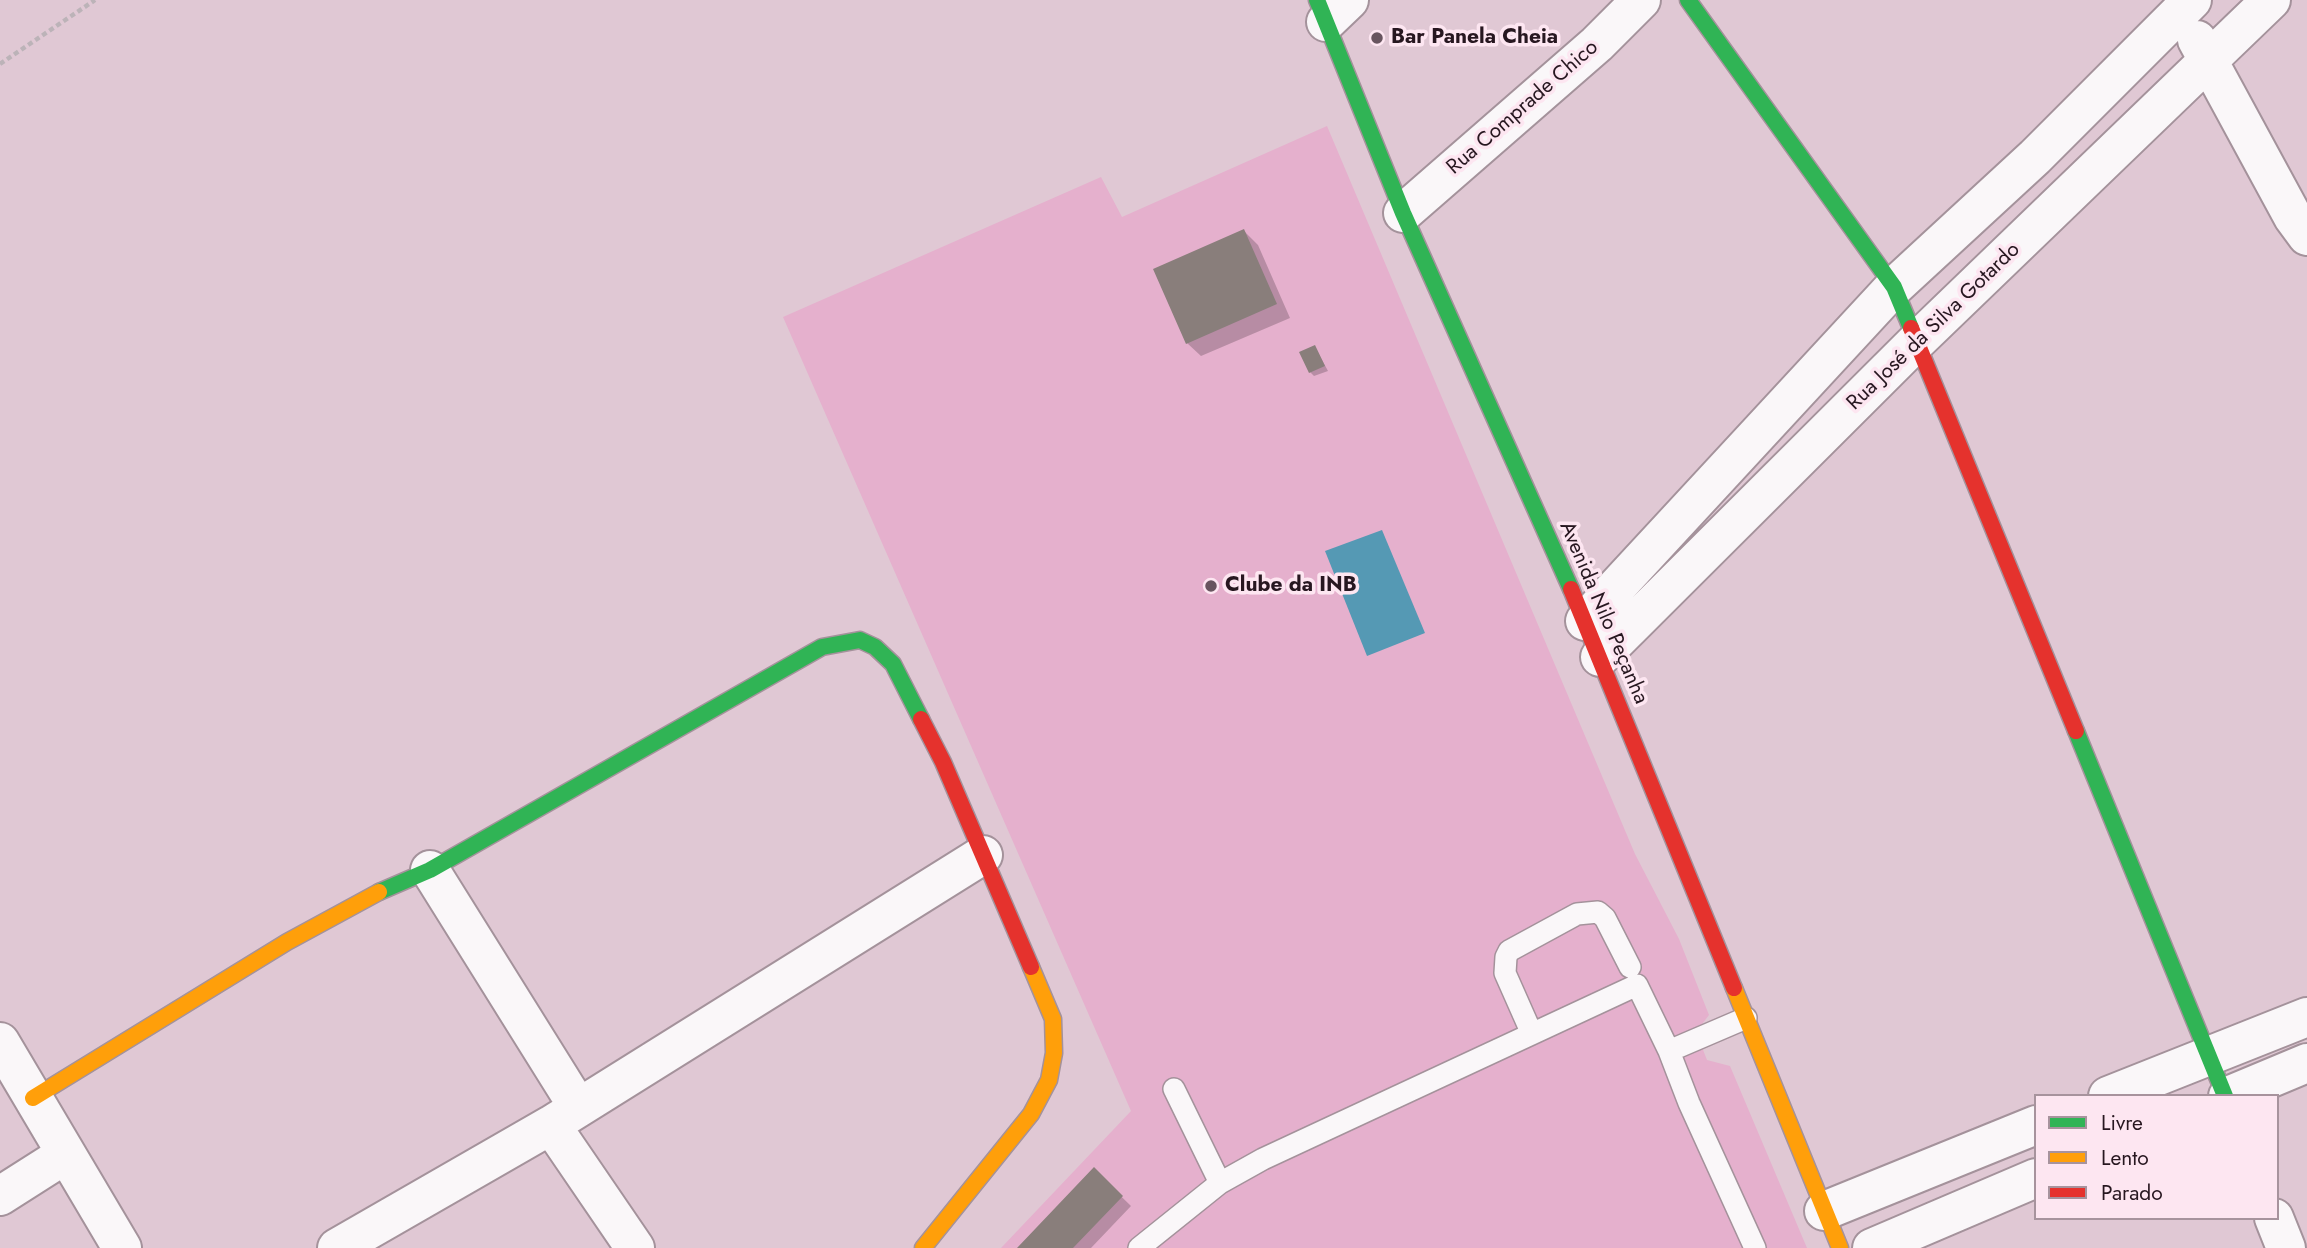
<!DOCTYPE html>
<meta charset="utf-8">
<style>
body{margin:0}
#map{position:relative;width:2307px;height:1248px;overflow:hidden;background:#e0c8d4;font-family:Jost,sans-serif}
canvas{display:block}
.legend{position:absolute;left:2034px;top:1094px;width:245px;height:126px;box-sizing:border-box;background:#fde6f1;border:2px solid #a7939d;margin:0;padding:9px 12px;list-style:none;font-size:21px;color:#271720}
.legend li{display:flex;align-items:center;gap:14px;height:35px}
.legend b{width:35px;border:2px solid #a7939d}
</style>
<div id="map">
<canvas width="2307" height="1248"></canvas>
<ul class="legend">
<li><b style="height:9px;background:#30b455"></b>Livre</li>
<li><b style="height:9px;background:#ff9f0a"></b>Lento</li>
<li><b style="height:9px;background:#e5322d"></b>Parado</li>
</ul>
</div>
<script>
const ctx = document.querySelector('canvas').getContext('2d');
ctx.lineJoin = 'round';
function paint(path, color) { ctx.fillStyle = color; ctx.fill(path, 'evenodd'); }
const poly = rows => new Path2D(rows.map(r => 'M' + r).join(''));
function strokePath(path, color, width, dash) { ctx.strokeStyle = color; ctx.lineWidth = width; ctx.lineCap = dash ? 'butt' : 'round'; ctx.setLineDash(dash || []); ctx.stroke(path); }
function write(font, color, halo, rows, align = 'center') {
  ctx.font = font + ' Jost,sans-serif'; ctx.lineWidth = 7; ctx.setLineDash([]); ctx.textBaseline = 'middle'; ctx.strokeStyle = halo; ctx.fillStyle = color; for (const [text, x, y, turn = 0] of rows) {
    ctx.save(); ctx.translate(x, y); ctx.rotate((+turn || 0) * Math.PI / 180); ctx.textAlign = isNaN(turn) ? turn : align; if (halo) ctx.strokeText(text, 0, 0); ctx.fillText(text, 0, 0); ctx.restore();
  }
}
paint(poly([
 [1327,126,1635,854,1679,939,1709,1015,1696,1032,1707,1060,1730,1066,1807,1248,1001,1248,1131,1111,783,317,1101,177,1122,217]
]), '#e5b0cd');
paint(poly([
 [1382,530,1425,633,1367,656,1325,551]
]), '#5599b4');
paint(poly([
 [1244,231,1258,245,1290,318,1201,356,1187,343],
 [1315,347,1328,371,1314,376,1310,372],
 [1094,1170,1131,1206,1091,1248,1019,1248]
]), '#0003');
paint(poly([
 [1244,229,1277,304,1186,344,1153,269],
 [1315,345,1325,366,1309,373,1299,352],
 [1094,1167,1123,1196,1073,1248,1017,1248]
]), '#897e7b');
const lane = poly([
 [1532,1034,1505,973,1506,957,1509,951,1577,914,1598,912,1605,918,1630,967],
 [1669,1051,1689,1103,1755,1248],
 [1174,1089,1220,1183],
 [1139,1248,1220,1183,1263,1159,1637,985,1669,1051,1746,1018]
]);
const street = poly([
 [1326,22,1349,0],
 [2197,40,2293,217,2307,236],
 [1403,213,1597,44,1641,0],
 [1585,621,1894,287,2035,157,2192,0],
 [1600,657,1916,342,2271,0],
 [430,870,578,1107],
 [0,1042,122,1248],
 [2108,1096,2307,1017],
 [2228,1096,2307,1063],
 [551,1125,635,1248],
 [0,1196,66,1154],
 [1824,1211,2036,1125],
 [2274,1218,2286,1248],
 [337,1248,551,1125,983,855],
 [1872,1248,2036,1178]
]);
const fast = poly([
 [1317,0,1403,213,1571,589],
 [1688,0,1894,287,1911,328],
 [2076,731,2225,1096],
 [379,892,430,870,822,647,860,640,875,647,893,664,921,719]
]);
const slow = poly([
 [1734,988,1840,1248],
 [33,1098,287,942,379,892],
 [923,1248,1031,1114,1049,1080,1054,1053,1053,1019,1031,967]
]);
const jam = poly([
 [1911,328,2076,731],
 [1571,589,1734,988],
 [921,719,943,762,1031,967]
]);
strokePath(lane, '#a4929b', 24);
strokePath(street, '#a4929b', 42);
strokePath(fast, '#a4929b', 19);
strokePath(slow, '#a4929b', 19);
strokePath(jam, '#a4929b', 19);
strokePath(poly([
 [0,64,95,0]
]), '#bcb3b8', 4.5, [5, 3.5]);
strokePath(lane, '#faf7f9', 21);
strokePath(street, '#faf7f9', 38);
strokePath(fast, '#30b455', 16);
strokePath(slow, '#ff9f0a', 16);
strokePath(jam, '#e5322d', 16);
for (const [x, y, r, color] of [
 [1377,38,7,"#68555f"],
 [1211,586,7,"#68555f"]
]) { const dot = new Path2D(); dot.arc(x, y, r, 0, 2 * Math.PI); ctx.fillStyle = color; ctx.fill(dot); strokePath(dot, '#fde6f1', 2.5); }
write('bold 21px', '#271720', '#fde6f1', [
 ["Bar Panela Cheia",1391,38],
 ["Clube da INB",1225,586]
], 'left');
write('21px', '#271720', '#fde6f1', [
 ["Rua Comprade Chico",1523,108,-41],
 ["Rua José da Silva Gotardo",1934,327,-44],
 ["Avenida Nilo Peçanha",1603,613,67]
]);
</script>
